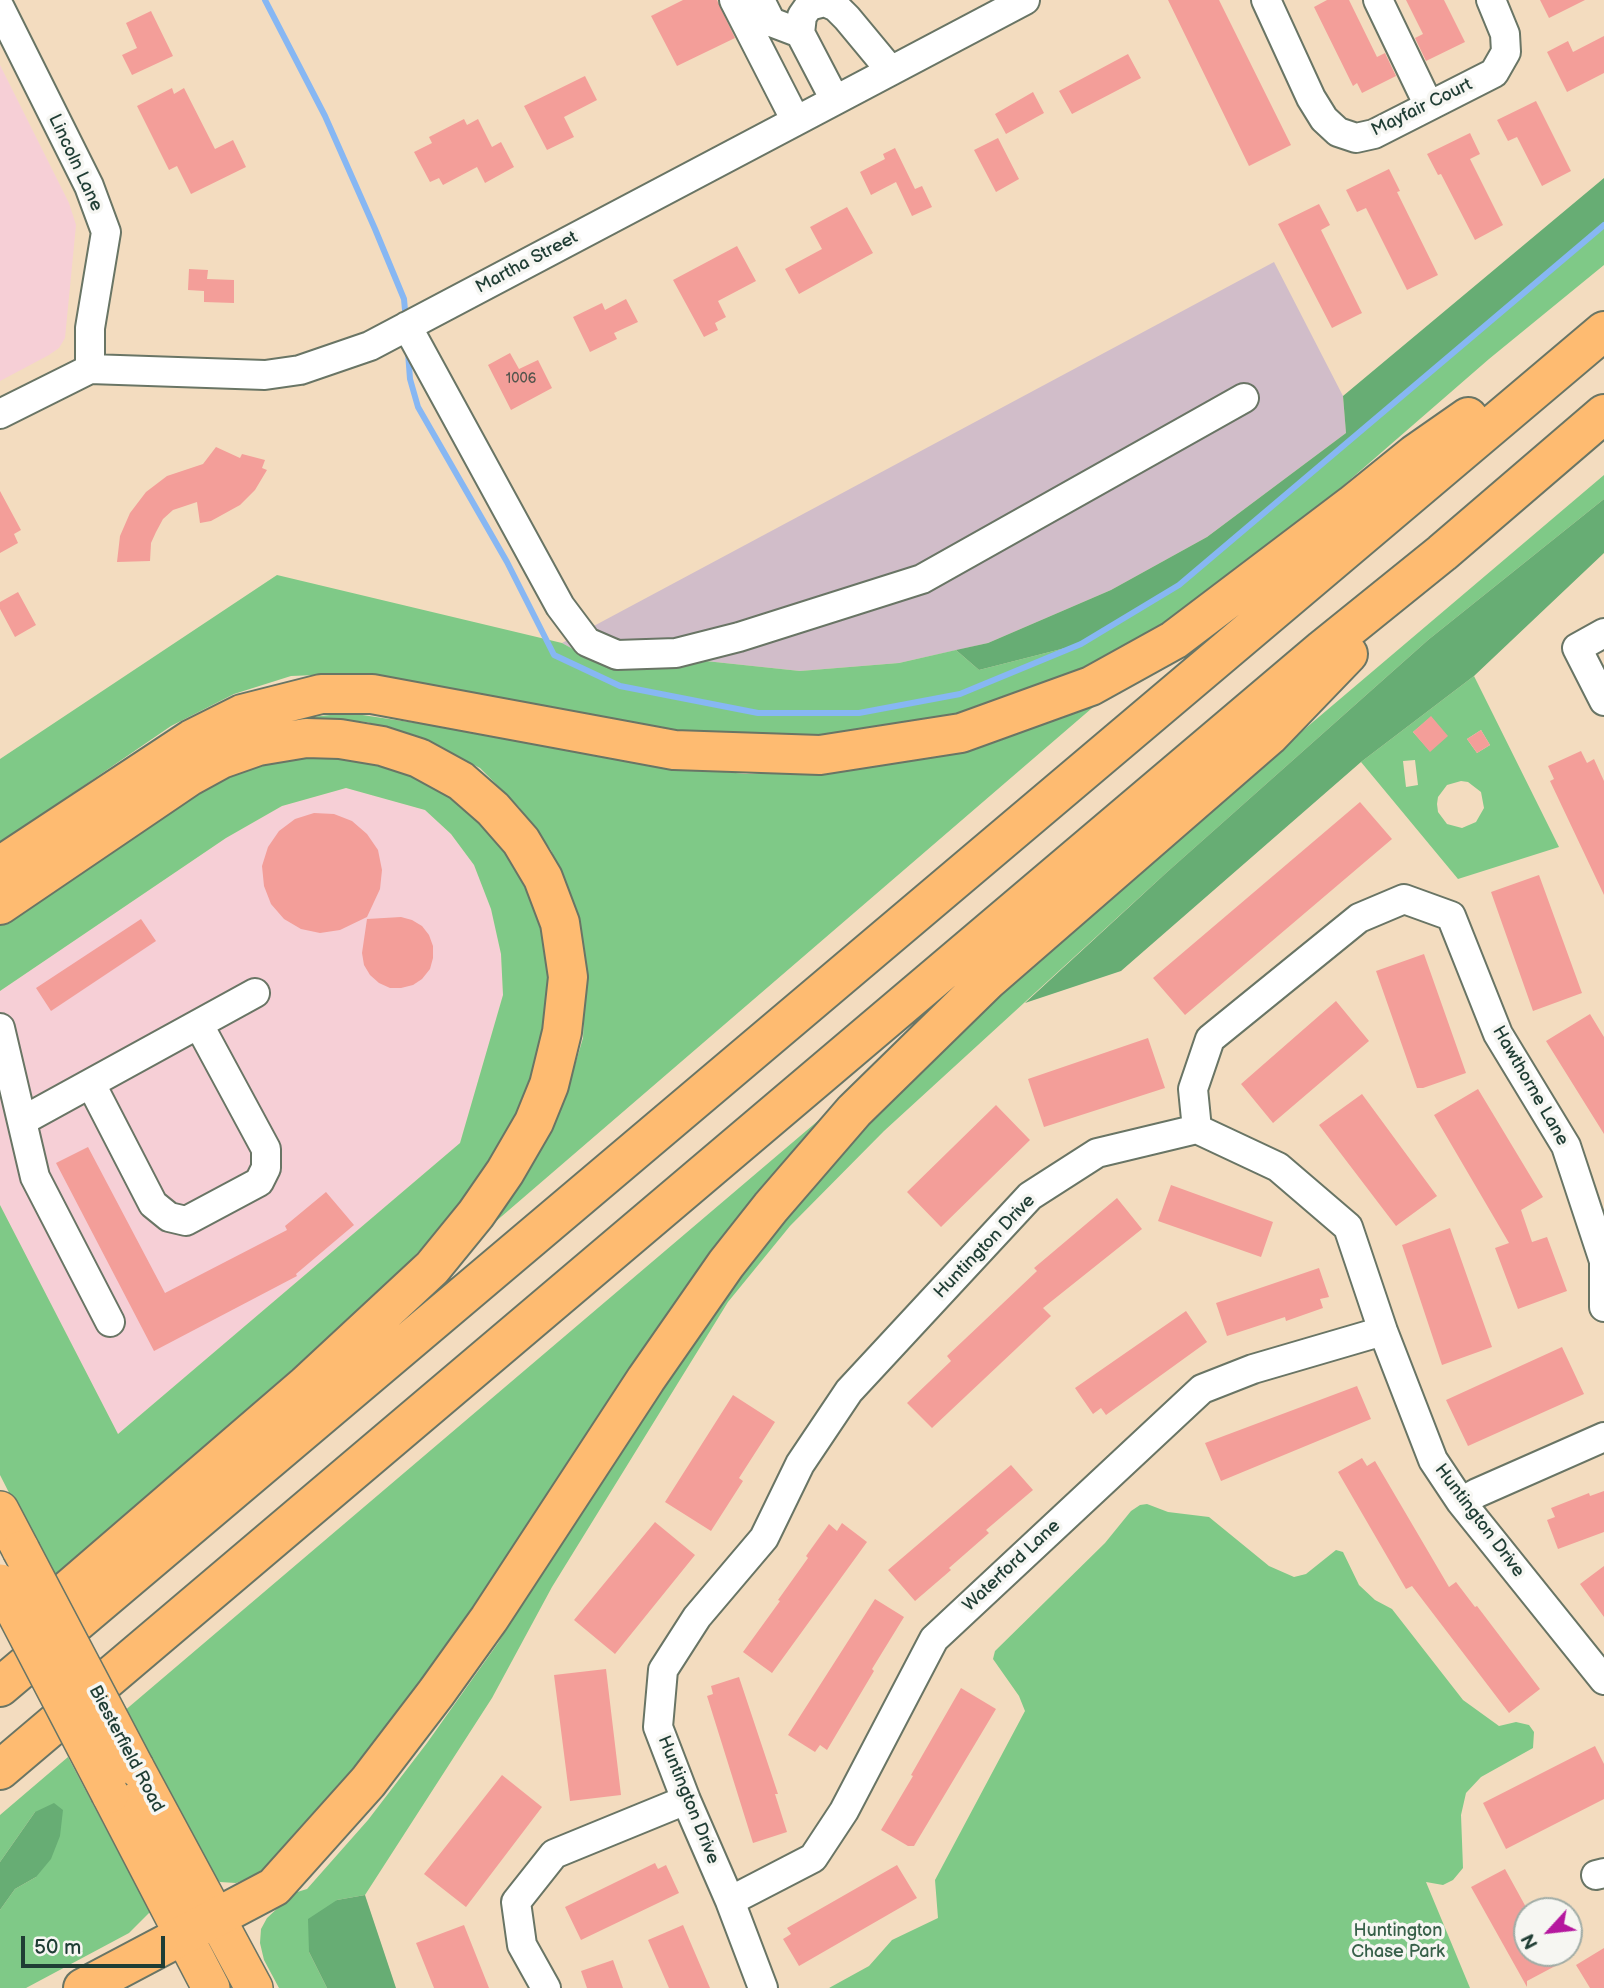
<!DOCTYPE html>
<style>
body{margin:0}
#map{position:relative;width:1604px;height:1988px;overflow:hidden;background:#f3dcbf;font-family:"Balsamiq Sans",sans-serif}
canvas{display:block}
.north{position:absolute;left:1513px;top:1897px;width:70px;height:70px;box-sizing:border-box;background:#f6f6f2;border:2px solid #a0aca6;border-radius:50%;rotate:243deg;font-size:19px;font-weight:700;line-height:28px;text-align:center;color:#1f3d34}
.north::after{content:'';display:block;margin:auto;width:24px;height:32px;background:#b5179e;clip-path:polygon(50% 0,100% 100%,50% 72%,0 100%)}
.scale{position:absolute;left:21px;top:1936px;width:144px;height:32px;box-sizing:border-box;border:4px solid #1f3d34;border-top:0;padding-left:9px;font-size:21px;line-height:24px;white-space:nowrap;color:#1f3d34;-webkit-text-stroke:5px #f6f6f2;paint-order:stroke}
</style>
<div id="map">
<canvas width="1604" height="1988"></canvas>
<div class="north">N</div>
<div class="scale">50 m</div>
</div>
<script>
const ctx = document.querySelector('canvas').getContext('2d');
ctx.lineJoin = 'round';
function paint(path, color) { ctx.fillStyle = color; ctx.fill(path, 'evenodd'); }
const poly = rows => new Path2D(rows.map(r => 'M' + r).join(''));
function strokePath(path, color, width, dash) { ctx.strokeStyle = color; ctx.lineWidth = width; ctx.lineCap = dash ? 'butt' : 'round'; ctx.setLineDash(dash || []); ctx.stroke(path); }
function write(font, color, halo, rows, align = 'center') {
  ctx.font = font + ' "Balsamiq Sans",sans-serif'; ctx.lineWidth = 7; ctx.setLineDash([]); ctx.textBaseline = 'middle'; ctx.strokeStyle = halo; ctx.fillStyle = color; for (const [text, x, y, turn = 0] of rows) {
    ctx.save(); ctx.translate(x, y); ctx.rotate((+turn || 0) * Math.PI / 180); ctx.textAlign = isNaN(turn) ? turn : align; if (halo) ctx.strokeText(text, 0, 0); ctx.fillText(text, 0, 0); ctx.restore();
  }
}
paint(poly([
 [0,65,69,203,76,225,65,338,59,348,49,355,0,381],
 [346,788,425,810,451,834,474,865,491,908,501,954,503,995,460,1143,118,1434,0,1205,0,991,226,838,282,806]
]), '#f6cfd6');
paint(poly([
 [1274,262,1343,396,1346,433,1207,537,1111,590,988,643,899,663,800,671,696,660,643,670,593,660,562,643]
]), '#d1bdc9');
paint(poly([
 [1604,227,1604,265,1489,359,1337,491,1187,609,1097,666,1007,703,903,728,804,740,685,733,364,673,291,676,234,694,171,726,0,843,0,759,277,575,562,643,593,660,643,670,696,660,800,671,899,663,956,650,979,670,1081,644,1179,585],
 [1604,475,1604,499,1428,640,1166,873,884,1131,790,1226,728,1302,552,1587,492,1698,365,1895,337,1900,309,1952,327,1988,279,1988,264,1960,260,1943,261,1929,267,1918,294,1893,307,1889,368,1820,427,1743,498,1643,679,1356,842,1144,1049,946],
 [1474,676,1559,847,1458,879,1361,762],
 [1431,717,1430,751,1413,732],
 [1481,730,1490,745,1477,753,1467,739],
 [1415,760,1418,785,1406,787,1403,761],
 [1461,781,1468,782,1481,792,1484,808,1476,822,1462,828,1447,824,1438,812,1437,804,1438,797,1447,785],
 [1113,690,473,1241,529,1167,564,1102,583,1038,586,972,575,907,551,850,519,807,480,768,425,740,367,722,302,718,349,713,490,734,662,766,746,774,834,772,925,756,1007,738,1082,708],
 [344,757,391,766,437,788,475,817,508,856,537,911,550,973,547,1029,524,1097,499,1148,458,1209,383,1290,53,1579,0,1475,0,1205,118,1434,460,1143,503,995,501,954,491,909,474,865,451,834,425,810,346,788,282,806,226,838,0,991,0,923,216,783,259,766,300,758],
 [873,1074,476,1609,313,1823,265,1872,236,1883,220,1882,212,1875,123,1712],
 [1147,1504,1168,1512,1209,1517,1269,1566,1294,1577,1306,1574,1336,1550,1343,1552,1359,1585,1375,1600,1392,1609,1463,1700,1499,1726,1516,1722,1529,1725,1534,1732,1533,1748,1481,1777,1466,1793,1461,1815,1463,1868,1453,1880,1443,1885,1426,1882,1470,1988,829,1988,869,1966,892,1940,938,1918,935,1880,1025,1711,1019,1696,993,1659,995,1651,1105,1543,1131,1511,1140,1505],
 [68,1757,150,1912,129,1933,26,1988,0,1988,0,1910,15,1889,36,1877,35,1812,0,1862,0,1815]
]), '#7fc987');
paint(poly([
 [1604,178,1604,227,1179,585,1081,644,979,670,956,650,988,643,1111,590,1207,537,1346,433,1343,396],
 [1604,499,1604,553,1474,676,1361,762,1121,971,1025,1003,1166,873,1428,640],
 [54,1803,63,1810,60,1836,51,1859,36,1877,15,1889,0,1910,0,1862,35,1812],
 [365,1895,396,1988,327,1988,309,1952,308,1919,337,1900]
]), '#67ad74');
strokePath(poly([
 [265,0,325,116,375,229,404,299,405,310],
 [408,352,410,379,418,407,507,562,554,655,620,686,758,713,859,713,960,694,1081,644,1179,585,1604,225]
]), '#87b7f3', 6);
paint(poly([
 [683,0,717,0,735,38,677,66,651,16],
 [1168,0,1219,0,1291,145,1249,166],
 [1327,0,1349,0,1377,57,1385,53,1396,76,1362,93,1357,83,1353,86,1314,7],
 [1406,0,1444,0,1465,42,1426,61,1415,38,1423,34],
 [1540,0,1585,0,1549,18],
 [151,11,173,56,132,75,122,55,137,48,126,23],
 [1604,36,1604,73,1567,92,1547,52,1568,41,1573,52],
 [1128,54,1141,78,1072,114,1059,91],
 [585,76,597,100,564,117,574,137,547,150,524,106],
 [172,88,174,94,184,88,215,149,233,140,246,167,191,194,177,166,169,170,137,106],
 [1033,92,1044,113,1006,134,995,114],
 [1536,101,1571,171,1542,186,1517,137,1508,141,1497,120],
 [464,119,467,125,478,119,492,147,501,142,514,167,485,183,477,167,443,185,439,178,430,182,414,152,432,143,429,137],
 [1470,133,1480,154,1470,159,1503,225,1475,240,1441,174,1438,175,1427,154],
 [998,138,1019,179,996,192,974,150],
 [895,148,915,189,922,186,932,207,912,216,896,182,871,195,860,172,885,159,883,154],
 [1389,169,1400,191,1397,192,1438,275,1407,290,1366,208,1357,212,1346,190],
 [1319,204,1330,225,1321,230,1362,313,1332,328,1278,224],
 [847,207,873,253,799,294,785,269,822,249,810,227],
 [737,246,756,281,718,301,726,317,715,323,718,330,704,337,673,280],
 [189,269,208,270,207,279,234,280,234,303,204,302,204,291,188,290],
 [626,299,638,322,614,333,617,339,590,352,573,317,602,303,605,310],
 [510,353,519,369,538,360,552,388,511,410,488,365],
 [216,447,240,458,242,454,265,460,262,468,267,470,255,490,240,505,211,521,200,523,197,502,173,510,163,519,156,532,151,543,150,561,117,562,120,536,130,513,146,492,167,476,203,464],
 [0,491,21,530,14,534,18,543,0,553],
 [18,592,36,625,15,637,0,609,0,602],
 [1431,716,1448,736,1430,752,1413,732],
 [1481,730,1490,745,1477,753,1467,739],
 [1581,751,1587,763,1594,759,1604,781,1604,895,1550,781,1554,779,1548,766],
 [1360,802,1392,839,1185,1015,1153,978],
 [314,813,334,814,352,821,367,834,378,850,382,870,380,889,367,917,340,930,320,933,301,929,284,919,271,904,264,886,262,866,268,847,279,831,295,819],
 [1539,875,1582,993,1533,1011,1491,892],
 [401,917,412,920,422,926,429,935,433,946,433,958,430,969,422,979,413,985,401,988,390,988,379,983,370,975,364,965,362,953,367,919],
 [141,919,156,941,51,1011,36,988],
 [1424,954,1466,1073,1423,1088,1417,1088,1376,971],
 [1336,1001,1369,1041,1273,1123,1241,1084],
 [1590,1014,1604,1037,1604,1134,1546,1041],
 [1148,1038,1165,1088,1044,1127,1028,1079],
 [1478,1089,1543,1197,1521,1210,1532,1242,1547,1237,1567,1291,1518,1309,1495,1248,1509,1243,1434,1115],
 [1362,1094,1437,1196,1396,1226,1319,1125],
 [996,1105,1030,1140,941,1227,907,1192],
 [88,1147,165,1293,287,1230,285,1226,326,1192,354,1225,296,1274,297,1276,154,1351,56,1163],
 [1171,1185,1273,1222,1261,1257,1158,1221],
 [1117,1198,1142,1229,1043,1308,1051,1316,932,1428,907,1403,951,1361,947,1356,1037,1271,1034,1268],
 [1450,1228,1492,1347,1442,1365,1402,1245],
 [1319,1268,1329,1297,1320,1299,1323,1308,1286,1321,1285,1317,1227,1336,1216,1303],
 [1186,1311,1207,1342,1106,1415,1101,1408,1093,1414,1075,1388],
 [1562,1347,1584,1394,1468,1446,1446,1400],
 [1357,1386,1371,1419,1221,1481,1205,1443],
 [733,1395,775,1422,739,1478,743,1481,711,1531,665,1502],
 [1362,1458,1367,1466,1375,1461,1449,1587,1456,1582,1475,1607,1477,1606,1540,1689,1509,1713,1412,1586,1406,1589,1338,1472],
 [1011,1465,1033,1490,986,1530,989,1533,949,1568,951,1570,915,1601,888,1570],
 [1604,1491,1604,1532,1558,1549,1547,1520,1555,1517,1551,1508,1589,1493,1590,1496],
 [655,1522,695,1555,615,1654,574,1620],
 [842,1523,867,1542,772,1673,743,1652,780,1601,778,1600,808,1558,806,1556,829,1524,837,1531],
 [1604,1566,1604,1617,1580,1584],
 [875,1599,904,1617,872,1669,874,1671,827,1750,820,1745,815,1752,788,1735],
 [606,1669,621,1795,570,1801,554,1675],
 [739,1677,778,1794,775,1794,787,1832,753,1843,707,1696,713,1694,711,1686],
 [961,1688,996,1709,914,1846,908,1846,881,1830,913,1776,911,1775],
 [1595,1746,1604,1764,1604,1799,1506,1849,1483,1803],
 [502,1775,542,1807,466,1907,424,1874],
 [655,1863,658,1869,666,1865,679,1893,581,1940,565,1907],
 [897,1865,917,1898,799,1966,783,1939,791,1934,787,1928],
 [1505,1869,1527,1909,1527,1953,1553,1953,1559,1964,1527,1981,1527,1987,1471,1887],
 [464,1925,489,1988,434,1988,416,1943],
 [683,1925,710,1988,669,1988,648,1940],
 [1604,1948,1604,1988,1590,1988,1576,1965],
 [613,1960,623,1988,587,1988,581,1971]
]), '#f39e99');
const minor = poly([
 [734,0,796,121],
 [760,0,771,22,800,33,835,100],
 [1266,0,1311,98,1324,119,1338,132,1356,138,1374,134,1494,73,1506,52,1505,34,1491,0],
 [1378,0,1429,106],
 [0,8,89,186,106,232,90,328,90,369],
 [800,33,802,16,809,6,825,2,836,7,847,18,891,71],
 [407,326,560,606,587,642,617,655,676,653,739,637,922,579,1244,398],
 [0,414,90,369,265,375,300,370,370,346,1025,0],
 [1604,633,1577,648,1604,701],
 [0,1028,35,1177,110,1322],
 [91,1084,153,1204,169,1217,186,1221,259,1182,266,1168,266,1149,199,1025],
 [22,1121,255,993],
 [1197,1129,1193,1089,1210,1039,1359,918,1404,899,1451,916,1498,1034,1566,1146,1604,1261,1604,1307],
 [1461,1502,1477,1493,1604,1437],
 [1596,1875,1604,1873],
 [730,1901,813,1858,844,1811,934,1639,1202,1389,1253,1369,1383,1331],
 [546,1988,522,1945,516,1902,554,1854,686,1800],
 [763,1988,730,1901,686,1800,658,1727,663,1670,697,1617,764,1538,800,1464,849,1391,1030,1196,1097,1153,1197,1129,1278,1167,1348,1227,1383,1331,1433,1460,1461,1502,1604,1680]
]);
const major = poly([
 [0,1510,21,1550],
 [135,1767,254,1988],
 [110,1794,211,1988]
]);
const highway = poly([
 [0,866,192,739,242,714,321,694,372,694,674,750,820,755,961,733,1091,686,1174,640,1352,505,1415,454,1468,417],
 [0,905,190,776,221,759,258,746,306,738,340,739,382,746,419,758,461,781,493,809,521,841,543,878,560,923,568,977,562,1032,549,1085,534,1122,505,1172,476,1214,432,1268,306,1385,38,1616,28,1629],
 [0,1687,1604,331],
 [0,1770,1323,649,1442,553,1604,414],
 [83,1988,274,1887,368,1782,436,1693,489,1619,646,1379,726,1264,771,1207,854,1111,987,981,1269,736,1348,654]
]);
strokePath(minor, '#697565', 32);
strokePath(major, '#697565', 40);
strokePath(highway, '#697565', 42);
strokePath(minor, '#fff', 28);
strokePath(major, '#febb71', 37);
strokePath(highway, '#febb71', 38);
const majorBridge = poly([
 [21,1550,135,1767],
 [0,1583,110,1794]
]);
strokePath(majorBridge, '#697565', 40, []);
strokePath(majorBridge, '#febb71', 37);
write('14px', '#54554d', null, [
 ["1006",521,379]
]);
write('18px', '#1f3d34', '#f6f6f2', [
 ["Mayfair Court",1422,108,-26],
 ["Lincoln Lane",75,163,65],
 ["Martha Street",527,263,-28],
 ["Hawthorne Lane",1530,1086,60],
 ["Huntington Drive",985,1247,-46],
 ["Huntington Drive",1479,1521,53],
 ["Waterford Lane",1012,1566,-43],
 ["Biesterfield Road",126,1749,62],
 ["Huntington Drive",688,1800,68]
]);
write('18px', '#376049', '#f6f6f2', [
 ["Huntington",1398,1931],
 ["Chase Park",1398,1952]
]);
</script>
